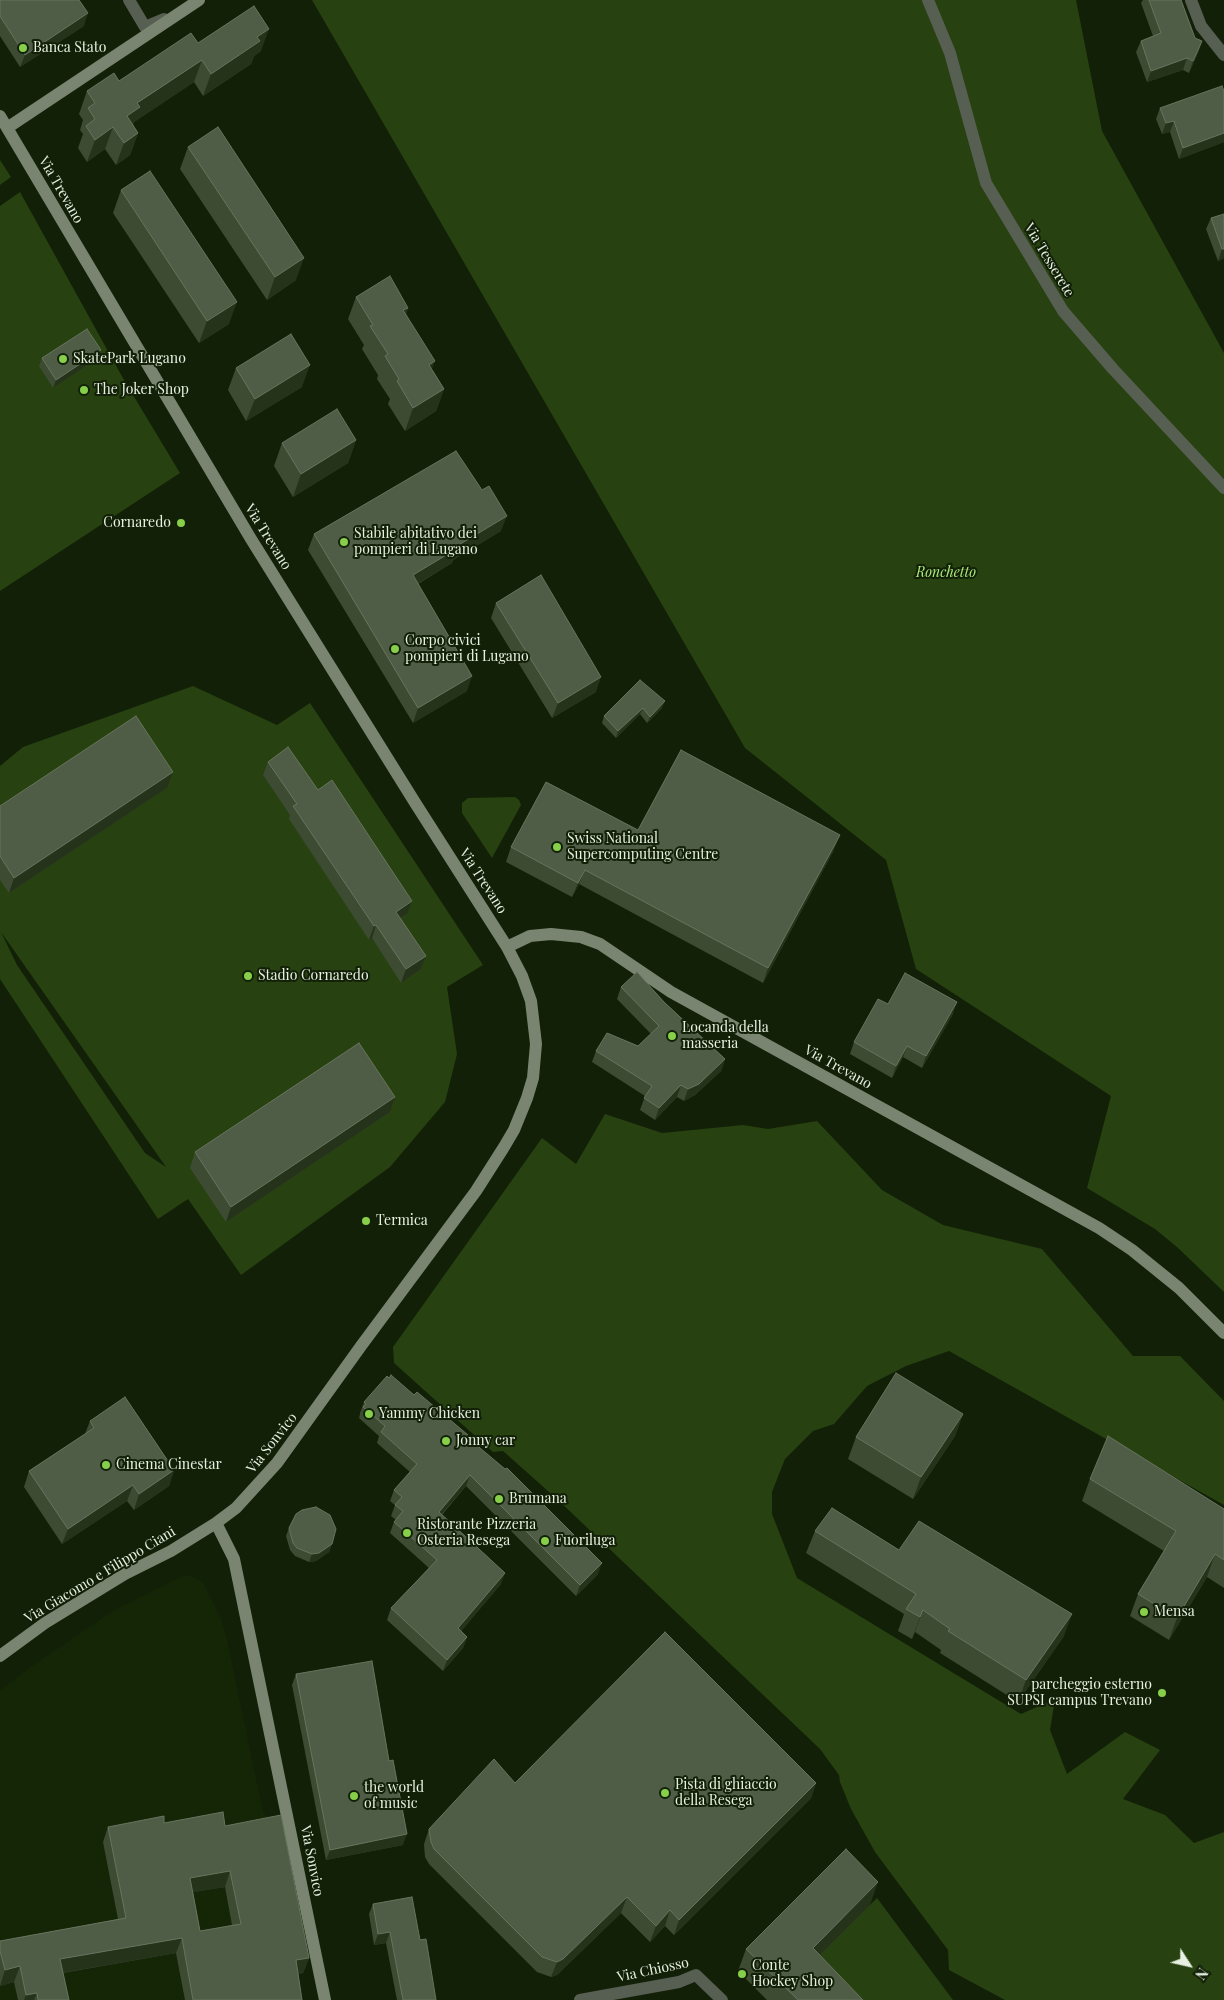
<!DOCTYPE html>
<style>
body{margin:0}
#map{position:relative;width:1224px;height:2000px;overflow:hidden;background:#122008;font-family:"Playfair Display",serif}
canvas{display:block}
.north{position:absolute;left:1164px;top:1940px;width:50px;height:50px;-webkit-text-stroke:4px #122008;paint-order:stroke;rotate:125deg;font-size:14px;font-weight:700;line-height:20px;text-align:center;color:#e7f0e1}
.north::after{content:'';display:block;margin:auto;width:18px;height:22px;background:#e7f0e1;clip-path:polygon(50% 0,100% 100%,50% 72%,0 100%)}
</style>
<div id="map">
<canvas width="1224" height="2000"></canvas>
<div class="north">N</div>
</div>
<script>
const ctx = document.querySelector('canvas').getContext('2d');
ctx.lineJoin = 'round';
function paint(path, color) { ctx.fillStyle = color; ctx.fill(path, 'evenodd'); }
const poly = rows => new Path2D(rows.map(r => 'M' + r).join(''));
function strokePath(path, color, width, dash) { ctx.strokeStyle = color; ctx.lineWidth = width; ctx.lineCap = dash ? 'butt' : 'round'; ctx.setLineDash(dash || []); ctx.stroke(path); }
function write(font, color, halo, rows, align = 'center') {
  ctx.font = font + ' "Playfair Display",serif'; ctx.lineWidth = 4; ctx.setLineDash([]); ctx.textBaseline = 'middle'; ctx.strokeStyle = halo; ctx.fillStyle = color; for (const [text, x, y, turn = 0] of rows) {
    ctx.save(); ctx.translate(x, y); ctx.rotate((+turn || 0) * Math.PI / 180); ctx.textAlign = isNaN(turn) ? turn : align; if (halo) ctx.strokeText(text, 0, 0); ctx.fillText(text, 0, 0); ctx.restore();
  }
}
paint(poly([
 [183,1576,191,1576,203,1583,221,1619,227,1640,263,1812,274,1824,303,1973,290,1976,294,2000,0,2000,0,1690,32,1666,113,1611]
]), '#152607');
paint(poly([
 [312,0,1076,0,1102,131,1224,353,1224,1292,1177,1247,1155,1229,1087,1188,1111,1096,916,969,886,860,745,748],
 [0,160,11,177,0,185],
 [20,192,124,380,180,473,0,591,0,206],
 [193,686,277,725,310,703,483,965,447,987,457,1054,445,1102,390,1167,241,1275,188,1199,158,1219,0,979,0,766,23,747],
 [1,932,166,1167,145,1153,17,965],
 [468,798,515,797,519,800,521,805,492,858,462,813,462,803],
 [605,1114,662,1133,743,1125,768,1129,817,1121,882,1190,943,1225,1042,1249,1133,1356,1180,1356,1224,1401,1224,1505,949,1351,906,1366,867,1386,834,1424,813,1431,785,1459,772,1492,772,1514,797,1578,1021,1714,1055,1699,1050,1730,1067,1774,1125,1732,1160,1750,1123,1799,1165,1815,1194,1843,1224,1832,1224,2000,1005,2000,949,1970,948,1950,875,1852,851,1809,840,1782,839,1775,820,1749,558,1500,503,1451,493,1452,394,1363,393,1347,542,1138,576,1164],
 [877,1898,953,2000,834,2000,804,1970]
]), '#274110');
strokePath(poly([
 [129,0,145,27,164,19],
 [1191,0,1201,26,1224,55],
 [580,2000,679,1982,696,1975,722,2000]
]), '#575e52', 12);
strokePath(poly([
 [928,0,950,53,986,183,1063,311,1113,369,1224,488]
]), '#575e52', 12);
strokePath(poly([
 [0,116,251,539,414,801,507,947,522,976,531,1001,536,1044,533,1078,527,1098,514,1130,504,1147,476,1191,361,1346,277,1463,236,1508,216,1523,171,1551,125,1574,45,1623,0,1656],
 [7,128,199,0],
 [507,947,530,936,551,934,581,937,600,944,671,992,1099,1228,1132,1250,1179,1288,1224,1333],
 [216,1523,234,1559,325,2000]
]), '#798571', 12);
paint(poly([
 [0,0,84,26,20,67,0,36],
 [1143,0,1181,0,1195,38,1202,41,1198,53,1189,73,1183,70,1147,82,1136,52,1141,41,1153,36,1141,3],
 [198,43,261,51,254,56,251,64,203,96,194,82,134,122,133,125,138,133,130,155,116,165,105,149,87,162,78,148,83,134,80,130,83,120,79,114,87,91,119,81],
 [1224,91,1224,142,1179,159,1170,132,1162,134,1156,119,1160,108],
 [188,147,296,280,267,300,180,169],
 [121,190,229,324,199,343,113,213],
 [1224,214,1224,258,1218,261,1206,229,1211,218],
 [356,297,408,308,406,314,432,369,444,389,436,411,405,431,388,404,390,399,377,379,378,375,362,349,364,345,348,319],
 [101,350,98,358,53,388,39,366,42,358],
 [236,368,302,387,246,421,228,390],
 [356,440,348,463,293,497,274,466,282,443],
 [501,531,453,560,452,563,418,584,467,691,413,723,308,550,314,534],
 [496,603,596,692,552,718,491,618],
 [640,680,662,708,647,723,640,714,616,738,602,723,604,716],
 [268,762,407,914,401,919,426,956,421,969,401,983,372,938,369,940,289,819,290,815,263,775],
 [167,788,9,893,0,880,0,806],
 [638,830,834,850,763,983,579,884,572,897,506,862,511,847],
 [621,987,664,1002,725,1059,721,1071,695,1095,684,1101,677,1097,655,1120,640,1110,645,1096,592,1062,596,1051,638,1046,651,1034,617,999],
 [888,1004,953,1014,922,1068,903,1057,892,1078,850,1054,854,1042],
 [390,1112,226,1222,190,1168,195,1152],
 [414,1395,468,1437,598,1574,576,1596,466,1486,442,1515,501,1584,461,1631,467,1637,463,1648,443,1671,387,1620,391,1608,429,1568,390,1533,394,1522,396,1520,391,1516,395,1505,390,1501,394,1490,410,1472,377,1443,379,1436,359,1418,360,1414,360,1413,364,1402],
 [963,1414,955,1436,913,1499,848,1459,856,1437],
 [90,1421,174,1470,169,1486,134,1510,127,1501,62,1544,24,1487,29,1471,85,1434],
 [1090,1479,1224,1509,1224,1588,1207,1577,1169,1640,1130,1616,1138,1594,1164,1551,1082,1501],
 [289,1528,332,1544,329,1552,316,1561,309,1562,295,1556,290,1550,286,1536],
 [815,1531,899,1550,1064,1636,1018,1702,940,1653,941,1650,915,1632,912,1639,898,1631,904,1614,806,1553],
 [296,1674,389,1761,403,1845,326,1860,292,1685],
 [515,1783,816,1783,811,1798,674,1935,665,1926,650,1942,621,1913,557,1975,551,1977,537,1972,429,1864,425,1857,424,1844,429,1829],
 [164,1823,225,1826,309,1958,303,1973,298,1974,302,2000,185,2000,176,1953,63,1973,69,2000,18,2000,14,1982,0,1986,0,1941,118,1919,103,1842,108,1827],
 [225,1887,232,1925,200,1931,193,1892],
 [373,1904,420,1940,436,2000,397,2000,386,1943,374,1945,369,1914],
 [870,1905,819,1956,863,2000,767,2000,738,1971,746,1949]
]), '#3d4b33');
paint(poly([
 [88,13,84,26,20,67,25,55],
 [269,29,261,51,254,56,251,64,203,96,211,74,257,37],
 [1202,41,1198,53,1189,73,1193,61],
 [1187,58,1183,70,1147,82,1151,71],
 [202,60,194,82,134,122,132,129,127,116,137,103],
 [1174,121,1170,132,1162,134,1166,123],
 [113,127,105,149,87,162,95,140],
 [138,133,130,155,116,165,124,143],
 [1224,133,1224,142,1179,159,1183,148],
 [1222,249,1224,249,1224,258,1218,261],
 [304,258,296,280,267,300,275,277],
 [237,302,229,324,199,343,207,321],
 [408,308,400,330,403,310],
 [101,350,98,358,53,388,56,380],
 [435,361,426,383,429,365],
 [310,365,302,387,246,421,255,399],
 [444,389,436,411,405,431,413,408],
 [356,440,348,463,293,497,301,474],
 [507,516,501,531,453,560,452,563,407,590,413,575,457,546],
 [472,676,467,691,413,723,418,708],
 [601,677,596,692,552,718,558,703],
 [665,701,662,708,647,723,650,717],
 [643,708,640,714,616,738,618,731],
 [173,772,167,788,9,893,14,878],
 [840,835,834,850,763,983,768,968],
 [585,870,579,884,572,897,578,883],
 [412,901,407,914,391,925,396,912],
 [376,925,372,938,369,940,374,926],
 [426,956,421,969,401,983,406,969],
 [957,1002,953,1014,922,1068,926,1056],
 [907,1046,903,1057,892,1078,896,1066],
 [725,1059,721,1071,695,1095,684,1101,688,1089],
 [681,1085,677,1097,655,1120,659,1108],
 [395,1097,390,1112,226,1222,231,1207],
 [963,1414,955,1436,913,1499,921,1477],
 [174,1470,169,1486,134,1510,139,1494],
 [470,1475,466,1486,434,1523,439,1512],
 [133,1485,127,1501,62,1544,68,1529],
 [332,1544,329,1552,316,1561,309,1562,312,1554],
 [1215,1554,1207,1577,1169,1640,1177,1618],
 [602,1563,598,1574,576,1596,580,1585],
 [505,1573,501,1584,454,1640,458,1628],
 [923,1610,915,1632,912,1639,920,1617],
 [1072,1614,1064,1636,1018,1702,1026,1680],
 [467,1637,463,1648,443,1671,447,1660],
 [816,1783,811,1798,674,1935,679,1920],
 [407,1834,403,1845,326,1860,330,1850],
 [230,1871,225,1887,184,1894,190,1878],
 [878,1882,870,1905,804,1971,813,1948],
 [627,1897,621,1913,557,1975,551,1977,557,1962],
 [670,1910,665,1926,650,1942,656,1926],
 [390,1932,386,1943,374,1945,378,1934],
 [182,1938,176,1953,55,1974,60,1959],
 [309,1958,303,1973,290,1976,296,1960],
 [20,1966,14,1982,0,1986,5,1970],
 [37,1993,34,2000,24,2000,26,1995]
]), '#24331a');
const building = poly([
 [0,0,79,0,88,13,25,55,0,16,0,0],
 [1149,0,1181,0,1195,38,1202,41,1193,61,1187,58,1151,71,1141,41,1161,33,1149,0],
 [254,6,269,29,257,37,260,41,211,74,202,60,137,103,140,107,127,116,138,133,124,143,113,127,95,140,86,126,95,119,88,108,95,103,87,91,114,73,119,81,191,33,198,43,254,6],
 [1222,86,1224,91,1224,133,1183,148,1174,121,1166,123,1160,108,1222,86],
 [218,127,304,258,275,277,188,147,218,127],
 [150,171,237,302,207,321,121,190,150,171],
 [1224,214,1224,249,1222,249,1211,218,1224,214],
 [390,276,408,308,403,310,435,361,429,365,444,389,413,408,397,381,399,379,385,356,388,354,370,326,373,325,356,297,390,276],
 [87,329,101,350,56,380,42,358,87,329],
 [291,334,310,365,255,399,236,368,291,334],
 [337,409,356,440,301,474,282,443,337,409],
 [456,451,482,490,489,486,507,516,457,546,458,548,413,575,472,676,418,708,314,534,456,451],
 [541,575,601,677,558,703,496,603,541,575],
 [640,680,665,701,650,717,643,708,618,731,604,716,640,680],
 [136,716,173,772,14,878,0,856,0,806,136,716],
 [288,747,318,790,332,780,412,901,396,912,426,956,406,969,376,925,374,926,293,806,297,804,268,762,288,747],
 [681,750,840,835,768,968,585,870,578,883,511,847,546,782,638,830,681,750],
 [637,972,664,1002,725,1059,699,1084,688,1089,681,1085,659,1108,644,1098,652,1086,596,1051,607,1033,638,1046,659,1026,621,987,637,972],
 [905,973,957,1002,926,1056,907,1046,896,1066,854,1042,878,999,888,1004,905,973],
 [359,1043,395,1097,231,1207,195,1152,359,1043],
 [896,1373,963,1414,921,1477,856,1437,896,1373],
 [391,1375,414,1395,417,1392,468,1435,467,1437,505,1469,507,1468,602,1563,580,1585,470,1475,439,1512,505,1573,458,1628,467,1637,447,1660,391,1608,437,1560,394,1522,403,1511,395,1505,402,1497,394,1490,417,1464,381,1432,385,1426,363,1407,366,1404,364,1402,387,1376,389,1378,391,1375],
 [125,1397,174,1470,139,1494,133,1485,68,1529,29,1471,94,1428,90,1421,125,1397],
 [1108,1436,1224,1509,1224,1560,1215,1554,1177,1618,1138,1594,1176,1531,1090,1479,1108,1436],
 [316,1507,330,1515,336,1529,332,1544,319,1553,312,1554,297,1548,293,1543,289,1528,296,1514,302,1510,316,1507],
 [832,1508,899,1550,919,1521,1072,1614,1026,1680,948,1631,950,1629,923,1610,920,1617,906,1609,916,1594,815,1531,832,1508],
 [665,1632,816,1783,679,1920,670,1910,656,1926,627,1897,563,1959,557,1962,542,1957,434,1849,431,1842,429,1829,494,1759,515,1783,665,1632],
 [372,1661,389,1761,393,1760,407,1834,330,1850,296,1674,372,1661],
 [223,1812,225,1826,281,1815,309,1958,296,1960,302,2000,193,2000,182,1938,60,1959,69,2000,38,2000,37,1993,26,1995,20,1966,5,1970,0,1951,0,1941,126,1918,108,1827,164,1816,164,1823,223,1812],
 [230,1871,241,1924,200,1931,190,1878,230,1871],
 [846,1849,878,1882,813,1948,863,2000,798,2000,746,1949,846,1849],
 [412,1897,420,1940,426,1939,436,2000,403,2000,390,1932,378,1934,373,1904,412,1897]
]);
paint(building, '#4f5d46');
strokePath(building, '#67745e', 1);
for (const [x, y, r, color] of [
 [23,48,5,"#87cf4a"],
 [63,359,5,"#87cf4a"],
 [84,390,5,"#87cf4a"],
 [181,523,5,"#87cf4a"],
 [344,542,5,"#87cf4a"],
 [395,649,5,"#87cf4a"],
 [557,847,5,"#87cf4a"],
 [248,976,5,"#87cf4a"],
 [672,1036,5,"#87cf4a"],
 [366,1221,5,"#87cf4a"],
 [369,1414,5,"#87cf4a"],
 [446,1441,5,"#87cf4a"],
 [106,1465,5,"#87cf4a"],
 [499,1499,5,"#87cf4a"],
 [407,1533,5,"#87cf4a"],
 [545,1541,5,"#87cf4a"],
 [1144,1612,5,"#87cf4a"],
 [1162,1693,5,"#87cf4a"],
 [665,1793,5,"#87cf4a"],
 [354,1796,5,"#87cf4a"],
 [742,1974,5,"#87cf4a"]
]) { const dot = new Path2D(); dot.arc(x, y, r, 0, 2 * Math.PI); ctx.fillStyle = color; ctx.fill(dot); strokePath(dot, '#122008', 2); }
write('14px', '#e7f0e1', '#122008', [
 ["Banca Stato",33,48],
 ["SkatePark Lugano",73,359],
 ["The Joker Shop",94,390],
 ["Cornaredo",171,523,"right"],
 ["Stabile abitativo dei",354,534],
 ["pompieri di Lugano",354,550],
 ["Corpo civici",405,641],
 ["pompieri di Lugano",405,657],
 ["Swiss National",567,839],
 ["Supercomputing Centre",567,855],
 ["Stadio Cornaredo",258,976],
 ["Locanda della",682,1028],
 ["masseria",682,1044],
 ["Termica",376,1221],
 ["Yammy Chicken",379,1414],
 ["Jonny car",456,1441],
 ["Cinema Cinestar",116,1465],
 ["Brumana",509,1499],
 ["Ristorante Pizzeria",417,1525],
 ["Osteria Resega",417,1541],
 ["Fuoriluga",555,1541],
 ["Mensa",1154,1612],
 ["parcheggio esterno",1152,1685,"right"],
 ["SUPSI campus Trevano",1152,1701,"right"],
 ["Pista di ghiaccio",675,1785],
 ["della Resega",675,1801],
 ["the world",364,1788],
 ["of music",364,1804],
 ["Conte",752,1966],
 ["Hockey Shop",752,1982]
], 'left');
write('14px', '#e7f0e1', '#122008', [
 ["Via Trevano",61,190,60],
 ["Via Tesserete",1049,260,59],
 ["Via Trevano",268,537,58],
 ["Via Trevano",483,881,57],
 ["Via Trevano",838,1067,29],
 ["Via Sonvico",272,1443,-52],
 ["Via Giacomo e Filippo Ciani",100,1575,-31],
 ["Via Sonvico",312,1861,79],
 ["Via Chiosso",653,1970,-12]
]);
write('italic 14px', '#acec7b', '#122008', [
 ["Ronchetto",946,573]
]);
</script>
